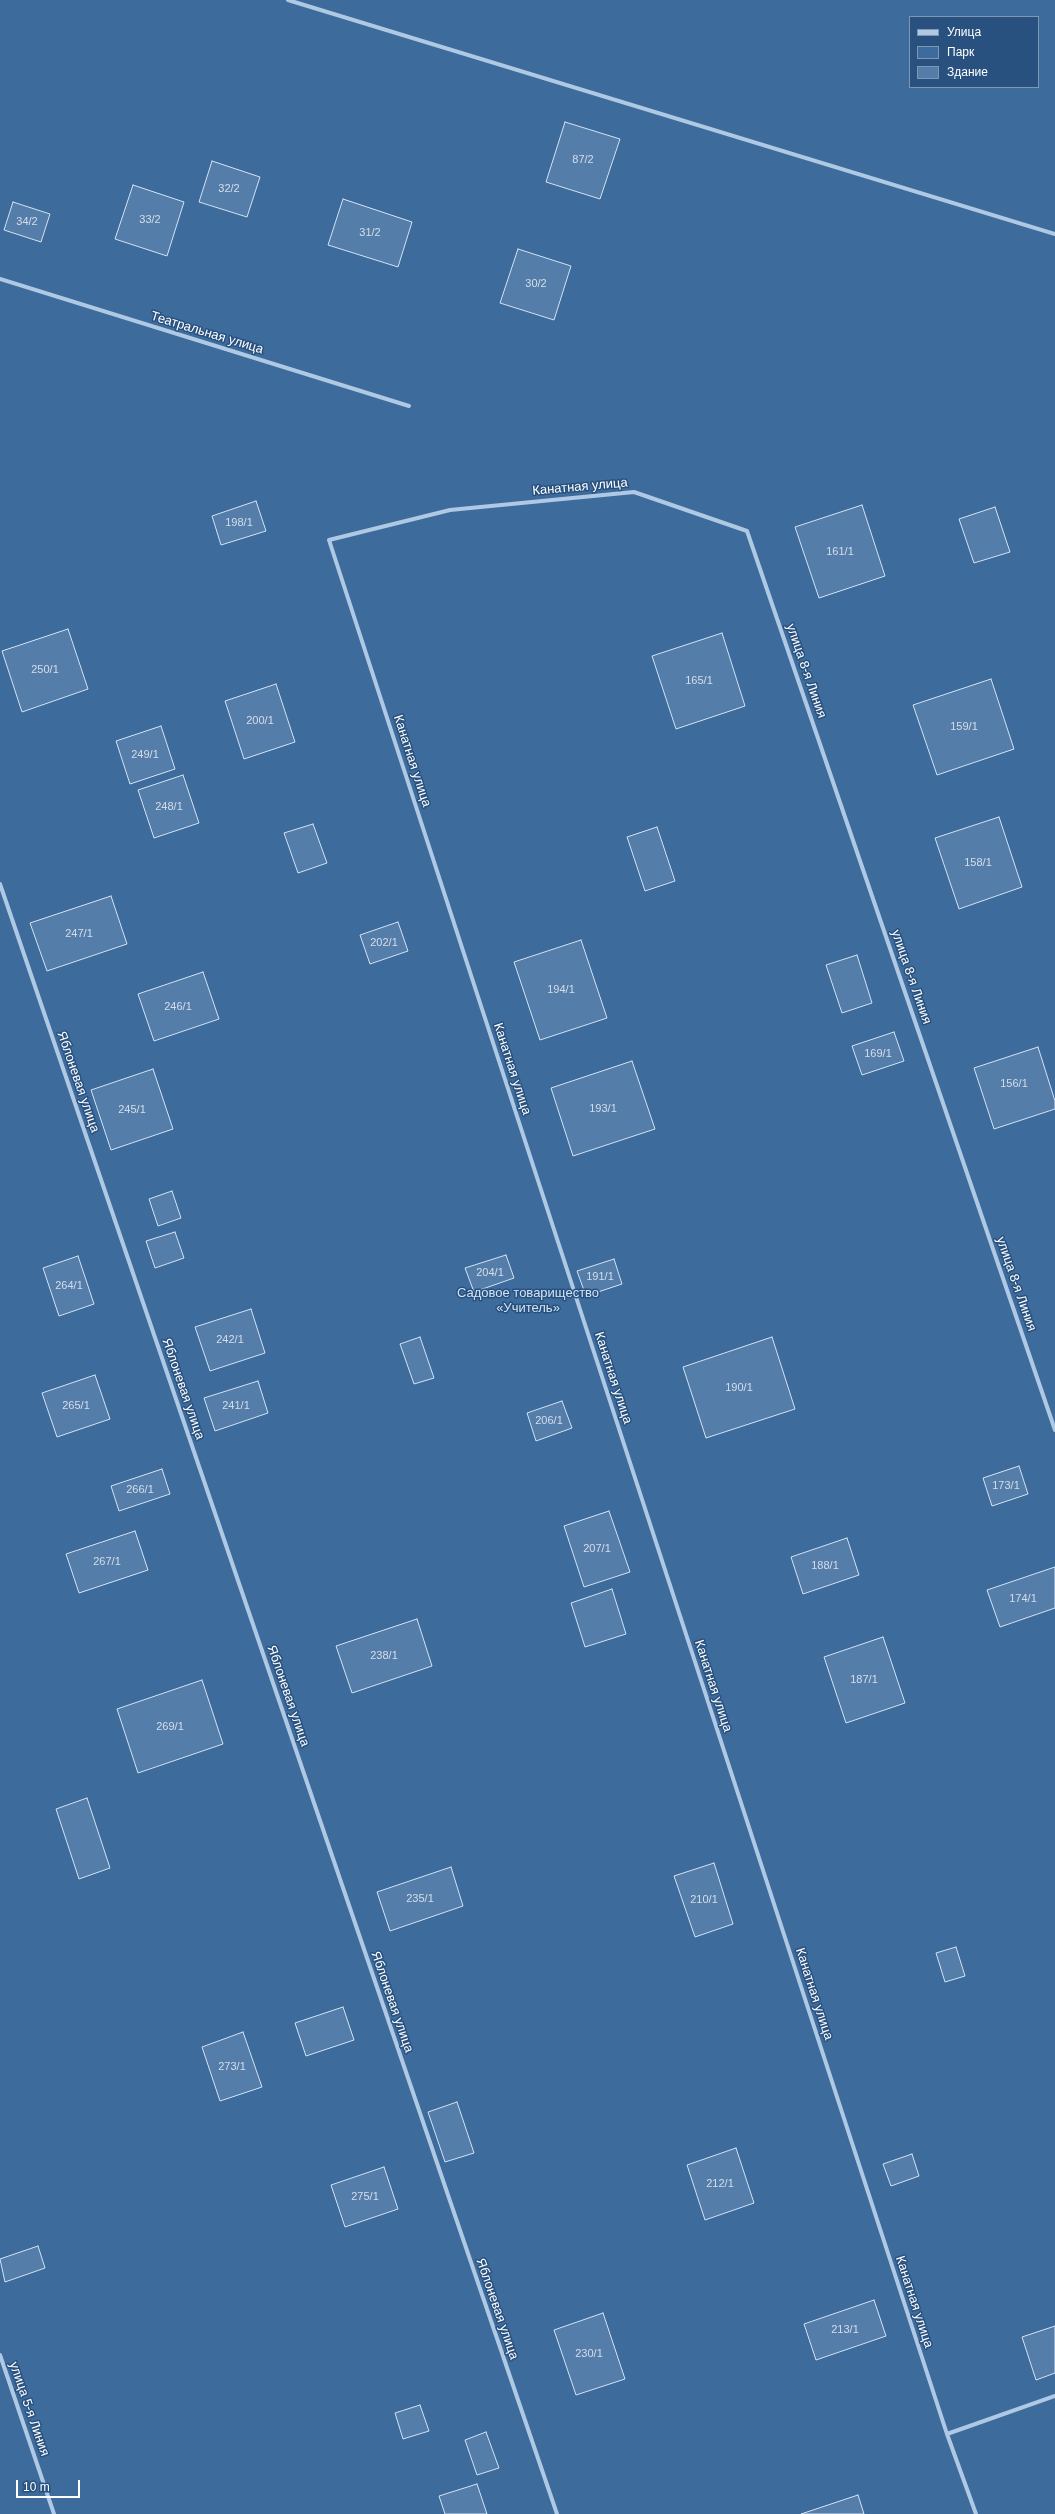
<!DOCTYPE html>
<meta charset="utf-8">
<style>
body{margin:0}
#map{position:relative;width:1055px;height:2514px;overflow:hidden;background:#28517f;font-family:Helvetica,sans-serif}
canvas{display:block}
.legend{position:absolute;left:909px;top:16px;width:130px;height:72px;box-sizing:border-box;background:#28517f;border:1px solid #7e97b2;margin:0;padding:5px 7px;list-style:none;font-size:12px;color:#fff}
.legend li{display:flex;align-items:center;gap:8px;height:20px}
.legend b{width:20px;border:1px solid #7e97b2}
.scale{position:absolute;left:16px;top:2480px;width:64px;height:18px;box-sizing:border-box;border:2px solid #fff;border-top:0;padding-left:5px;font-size:12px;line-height:14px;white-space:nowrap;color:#fff;-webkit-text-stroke:3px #28517f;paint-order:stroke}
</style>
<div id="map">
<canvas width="1055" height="2514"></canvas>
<ul class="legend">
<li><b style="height:5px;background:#afc9e5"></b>Улица</li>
<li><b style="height:11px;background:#3d6b9c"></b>Парк</li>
<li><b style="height:11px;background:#557da9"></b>Здание</li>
</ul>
<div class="scale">10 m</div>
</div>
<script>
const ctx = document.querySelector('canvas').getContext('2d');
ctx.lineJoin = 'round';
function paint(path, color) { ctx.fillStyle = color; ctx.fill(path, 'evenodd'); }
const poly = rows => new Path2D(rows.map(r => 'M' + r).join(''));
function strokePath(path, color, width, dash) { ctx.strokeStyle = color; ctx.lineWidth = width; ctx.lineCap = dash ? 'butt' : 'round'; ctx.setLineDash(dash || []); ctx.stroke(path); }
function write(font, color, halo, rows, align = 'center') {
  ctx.font = font + ' Helvetica,sans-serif'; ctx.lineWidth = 3; ctx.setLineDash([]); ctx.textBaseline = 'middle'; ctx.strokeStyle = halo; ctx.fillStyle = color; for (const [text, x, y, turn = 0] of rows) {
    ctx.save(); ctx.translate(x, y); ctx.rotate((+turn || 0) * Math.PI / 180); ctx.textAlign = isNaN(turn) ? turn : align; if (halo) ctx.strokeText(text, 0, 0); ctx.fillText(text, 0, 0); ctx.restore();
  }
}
paint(poly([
 [0,0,1055,0,1055,2514,0,2514],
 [910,17,1038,17,1038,87,910,87]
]), '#3d6b9c');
const building = poly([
 [565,122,620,139,600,199,546,182,565,122],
 [212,161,260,177,247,217,199,202,212,161],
 [133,185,184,202,167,256,115,239,133,185],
 [343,199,412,222,398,267,328,245,343,199],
 [13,202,50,214,41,242,4,230,13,202],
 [518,249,571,266,554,320,500,303,518,249],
 [256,501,266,531,221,545,212,516,256,501],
 [862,505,885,576,819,598,795,527,862,505],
 [995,507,1010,552,974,563,959,519,995,507],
 [68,629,88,689,22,712,2,651,68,629],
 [722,633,745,706,676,729,652,656,722,633],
 [991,679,1014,749,937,775,913,705,991,679],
 [276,684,295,742,244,759,225,701,276,684],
 [161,726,175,769,130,784,116,741,161,726],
 [183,775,199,823,154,838,138,790,183,775],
 [999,817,1022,887,959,909,935,838,999,817],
 [313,824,327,863,298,873,284,833,313,824],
 [657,827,675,881,645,891,627,837,657,827],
 [111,896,127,944,47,971,30,923,111,896],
 [398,922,408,951,370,964,360,935,398,922],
 [581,940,607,1018,540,1040,514,962,581,940],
 [857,955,872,1003,842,1013,826,965,857,955],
 [203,972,219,1019,154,1041,138,994,203,972],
 [894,1032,904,1061,862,1075,852,1046,894,1032],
 [1038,1047,1055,1101,1055,1109,994,1129,974,1068,1038,1047],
 [632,1061,655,1129,573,1156,551,1088,632,1061],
 [153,1069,173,1129,111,1150,91,1090,153,1069],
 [172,1191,181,1218,158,1226,149,1199,172,1191],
 [175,1232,184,1258,155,1268,146,1241,175,1232],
 [506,1255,514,1278,474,1292,465,1268,506,1255],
 [78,1256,94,1304,59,1316,43,1268,78,1256],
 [614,1259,622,1284,586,1296,577,1271,614,1259],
 [251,1309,265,1353,210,1371,195,1327,251,1309],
 [420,1337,434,1378,414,1384,400,1344,420,1337],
 [772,1337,795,1409,706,1438,683,1367,772,1337],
 [95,1375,110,1419,57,1437,42,1393,95,1375],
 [258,1381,268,1413,215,1431,204,1398,258,1381],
 [562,1401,572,1428,536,1441,527,1413,562,1401],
 [1019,1466,1028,1494,992,1506,983,1478,1019,1466],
 [162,1469,170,1494,119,1511,111,1486,162,1469],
 [609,1511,630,1572,584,1587,564,1526,609,1511],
 [135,1531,148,1570,79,1593,66,1554,135,1531],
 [847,1538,859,1575,803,1594,791,1557,847,1538],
 [1055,1567,1055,1608,1000,1627,987,1590,1055,1567],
 [612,1589,626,1634,585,1647,571,1603,612,1589],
 [417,1619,432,1666,352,1693,336,1646,417,1619],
 [883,1637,905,1703,846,1723,824,1657,883,1637],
 [202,1680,223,1744,138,1773,117,1709,202,1680],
 [87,1798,110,1868,79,1879,56,1809,87,1798],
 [714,1863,733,1924,695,1937,674,1876,714,1863],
 [451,1867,463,1906,390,1931,377,1892,451,1867],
 [956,1947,965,1976,945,1982,936,1953,956,1947],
 [343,2007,354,2040,306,2056,295,2023,343,2007],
 [243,2032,262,2087,220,2101,202,2047,243,2032],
 [457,2102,474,2153,445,2162,428,2112,457,2102],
 [736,2148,754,2203,705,2220,687,2165,736,2148],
 [912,2154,919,2176,891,2186,883,2164,912,2154],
 [384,2167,398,2209,345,2227,331,2185,384,2167],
 [38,2246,45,2268,5,2282,0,2259,38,2246],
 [874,2300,886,2336,816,2360,804,2324,874,2300],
 [603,2313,625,2379,576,2395,554,2330,603,2313],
 [1055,2326,1055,2373,1036,2380,1022,2337,1055,2326],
 [420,2405,429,2431,403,2439,395,2413,420,2405],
 [486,2432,499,2468,477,2475,465,2440,486,2432],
 [477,2484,487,2514,445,2514,439,2496,477,2484],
 [858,2495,864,2514,801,2514,858,2495]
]);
paint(building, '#557da9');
strokePath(building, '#d2e3f4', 1);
strokePath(poly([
 [288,0,1055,234],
 [0,279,409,406],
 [0,884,557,2514],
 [0,2355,54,2514],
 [947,2434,1055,2396],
 [976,2514,947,2434,329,540,450,510,634,492,747,531,1055,1430]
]), '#afc9e5', 4);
write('11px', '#d4deea', null, [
 ["87/2",583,160],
 ["32/2",229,189],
 ["33/2",150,220],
 ["34/2",27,222],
 ["31/2",370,233],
 ["30/2",536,284],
 ["198/1",239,523],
 ["161/1",840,552],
 ["250/1",45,670],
 ["165/1",699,681],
 ["200/1",260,721],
 ["159/1",964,727],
 ["249/1",145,755],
 ["248/1",169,807],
 ["158/1",978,863],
 ["247/1",79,934],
 ["202/1",384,943],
 ["194/1",561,990],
 ["246/1",178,1007],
 ["169/1",878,1054],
 ["156/1",1014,1084],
 ["193/1",603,1109],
 ["245/1",132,1110],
 ["204/1",490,1273],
 ["191/1",600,1277],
 ["264/1",69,1286],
 ["242/1",230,1340],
 ["190/1",739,1388],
 ["265/1",76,1406],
 ["241/1",236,1406],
 ["206/1",549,1421],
 ["173/1",1006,1486],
 ["266/1",140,1490],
 ["207/1",597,1549],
 ["267/1",107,1562],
 ["188/1",825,1566],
 ["174/1",1023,1599],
 ["238/1",384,1656],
 ["187/1",864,1680],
 ["269/1",170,1727],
 ["235/1",420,1899],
 ["210/1",704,1900],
 ["273/1",232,2067],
 ["212/1",720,2184],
 ["275/1",365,2197],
 ["213/1",845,2330],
 ["230/1",589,2354]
]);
write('13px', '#fff', '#28517f', [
 ["Театральная улица",207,333,17],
 ["Канатная улица",580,487,-5],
 ["улица 8-я Линия",806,671,71],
 ["Канатная улица",412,761,72],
 ["улица 8-я Линия",911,977,71],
 ["Канатная улица",512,1069,72],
 ["Яблоневая улица",78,1082,71],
 ["улица 8-я Линия",1016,1284,71],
 ["Канатная улица",613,1378,72],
 ["Яблоневая улица",183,1389,71],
 ["Канатная улица",713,1686,72],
 ["Яблоневая улица",288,1696,71],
 ["Канатная улица",814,1994,72],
 ["Яблоневая улица",392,2002,71],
 ["Канатная улица",914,2302,72],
 ["Яблоневая улица",497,2309,71],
 ["улица 5-я Линия",29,2409,71]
]);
write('13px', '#d2e3f4', '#28517f', [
 ["Садовое товарищество",528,1293],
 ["«Учитель»",528,1308]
]);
</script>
